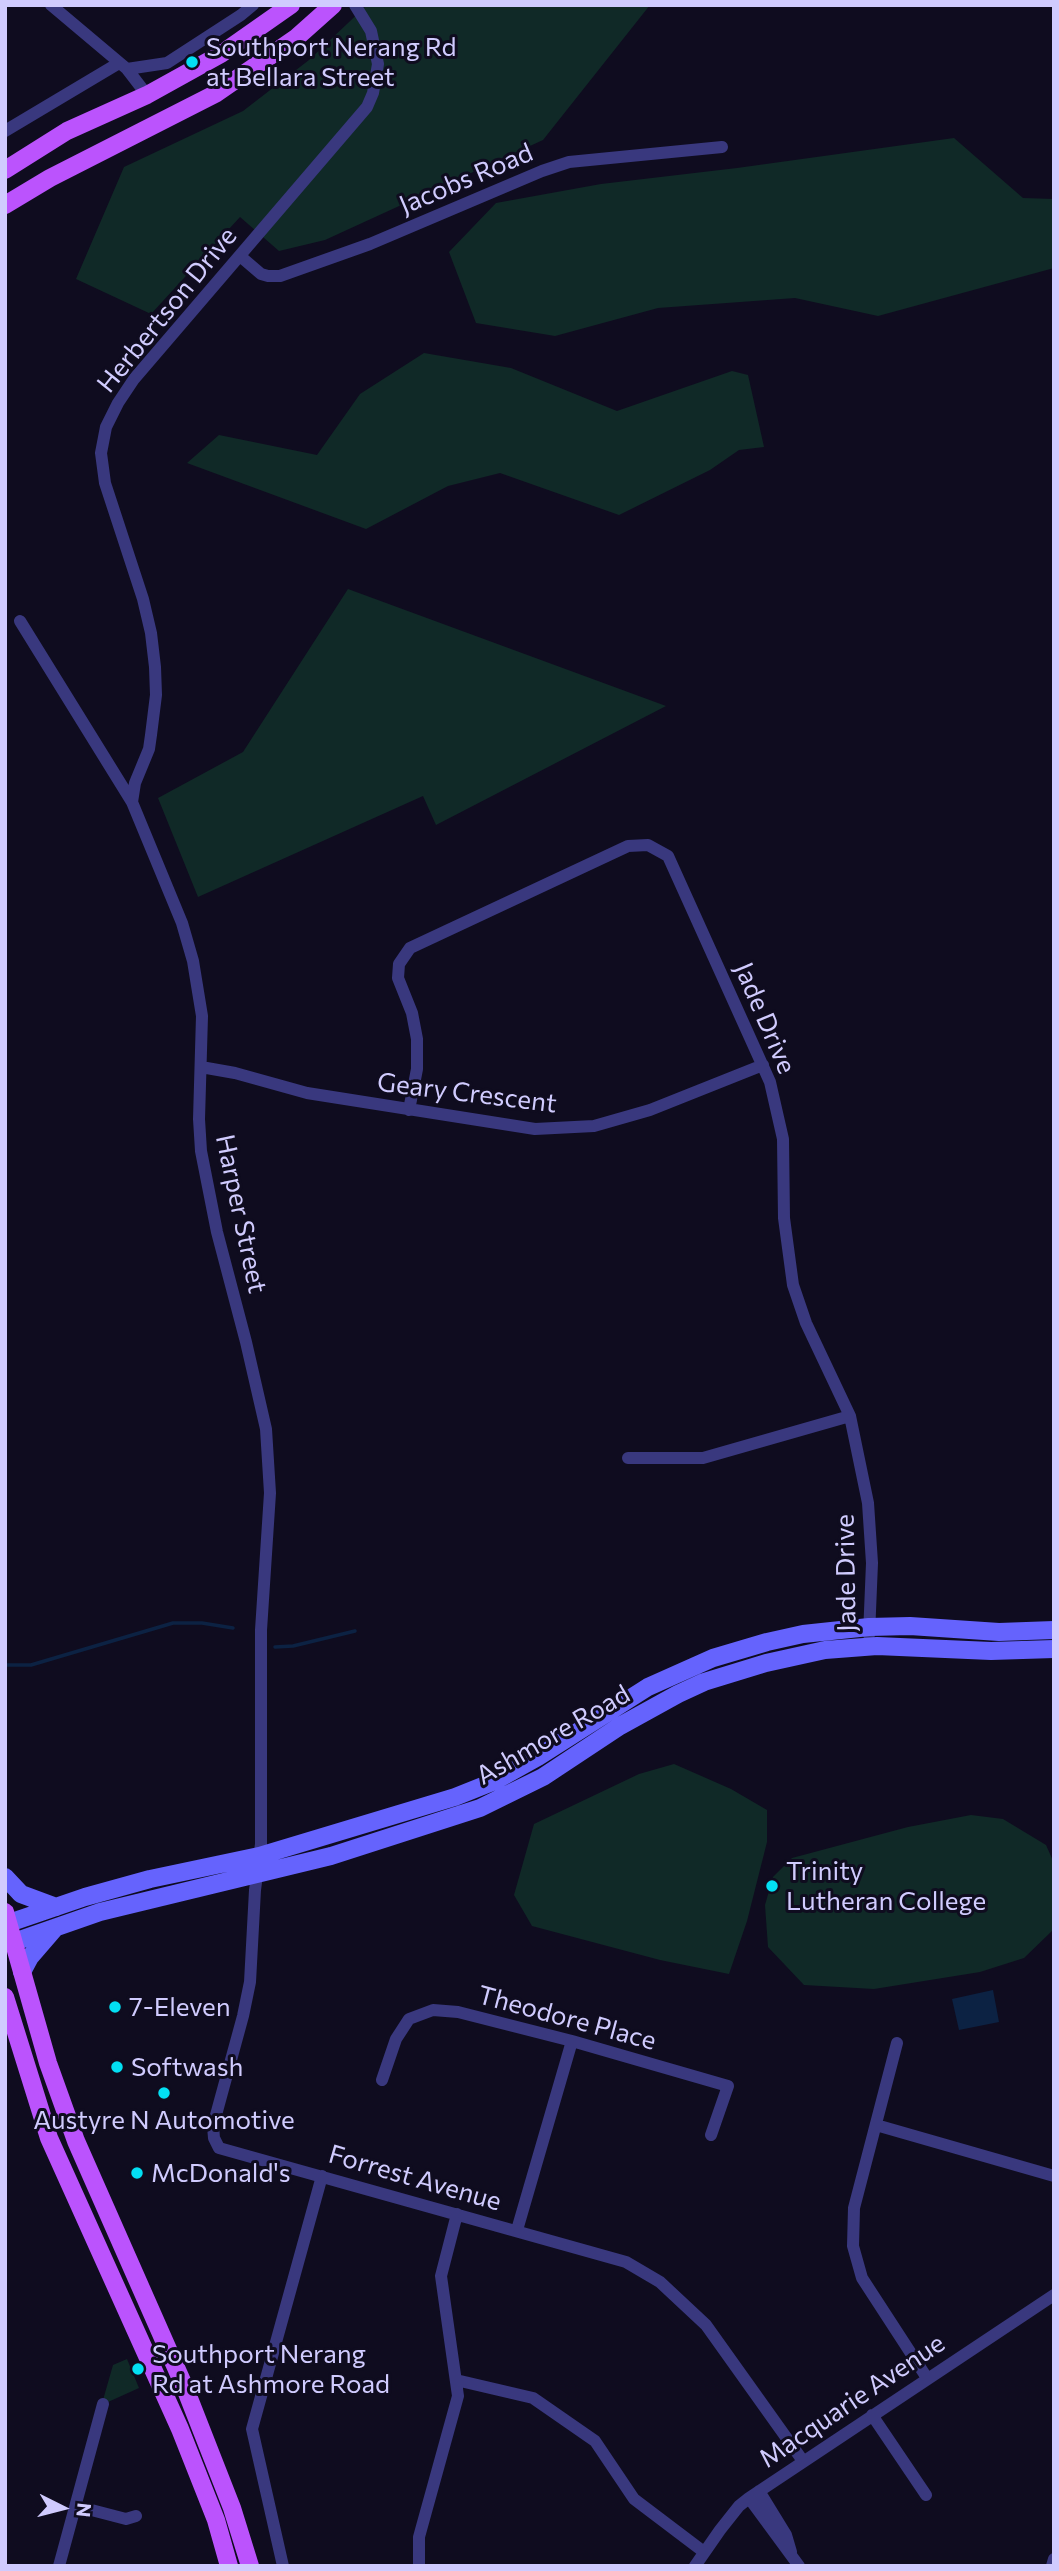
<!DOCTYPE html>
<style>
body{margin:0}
#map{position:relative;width:1059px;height:2571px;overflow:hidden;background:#0f0c1f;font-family:Commissioner,sans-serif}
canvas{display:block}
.frame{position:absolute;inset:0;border:7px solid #d0cbfe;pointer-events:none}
.north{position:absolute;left:28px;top:2473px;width:70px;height:70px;-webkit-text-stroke:5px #0f0c1f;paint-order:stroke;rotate:96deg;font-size:19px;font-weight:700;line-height:28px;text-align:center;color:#d0cbfe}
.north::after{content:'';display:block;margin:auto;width:24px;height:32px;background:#d0cbfe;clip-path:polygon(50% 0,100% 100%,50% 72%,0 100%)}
</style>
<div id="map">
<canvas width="1059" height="2571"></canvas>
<div class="frame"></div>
<div class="north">N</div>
</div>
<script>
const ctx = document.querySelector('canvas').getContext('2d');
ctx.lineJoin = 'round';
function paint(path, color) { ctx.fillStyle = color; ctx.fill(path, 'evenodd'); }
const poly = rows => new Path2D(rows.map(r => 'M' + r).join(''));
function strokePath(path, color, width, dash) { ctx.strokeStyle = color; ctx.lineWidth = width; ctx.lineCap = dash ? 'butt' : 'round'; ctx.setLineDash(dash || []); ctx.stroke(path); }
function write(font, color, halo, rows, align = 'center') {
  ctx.font = font + ' Commissioner,sans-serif'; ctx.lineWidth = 6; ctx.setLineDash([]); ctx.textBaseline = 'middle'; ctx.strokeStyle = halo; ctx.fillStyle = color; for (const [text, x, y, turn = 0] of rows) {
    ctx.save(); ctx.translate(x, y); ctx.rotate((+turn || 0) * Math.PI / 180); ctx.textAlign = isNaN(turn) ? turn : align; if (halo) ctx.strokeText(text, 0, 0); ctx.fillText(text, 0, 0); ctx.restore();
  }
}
paint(poly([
 [367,5,650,5,543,140,325,240,279,251,240,217,151,314,76,279,124,167,243,111,309,60],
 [954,138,1023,198,1054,199,1054,268,878,316,795,298,658,308,555,336,476,323,449,252,496,203,601,184,737,168],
 [424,353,511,368,617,411,732,371,748,375,764,447,739,450,710,470,619,515,500,473,448,486,366,529,187,463,219,435,317,455,360,394],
 [348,589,666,706,436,825,423,796,198,897,158,798,243,752],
 [674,1764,731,1789,767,1810,767,1842,747,1921,729,1974,660,1960,532,1926,514,1895,534,1824,639,1774],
 [971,1815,1003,1819,1046,1845,1054,1863,1053,1930,1024,1958,980,1972,874,1989,804,1985,768,1947,765,1905,773,1877,792,1858,908,1827],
 [127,2359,139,2388,108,2402,103,2400,113,2365]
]), '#102927');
paint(poly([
 [993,1990,999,2022,959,2030,952,1999]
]), '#0c2243');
strokePath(poly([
 [275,1647,293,1646,355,1631],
 [5,1665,31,1665,173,1623,202,1623,233,1628]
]), '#0c2243', 3.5);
strokePath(poly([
 [51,5,127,69,147,95],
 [127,69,167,63,241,15,253,5],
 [5,131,119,63],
 [240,256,261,274,268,276,280,276,370,244,542,171,569,162,722,147],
 [20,621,132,802,182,923,193,961,202,1016,199,1119,201,1151,217,1232,246,1342,266,1429,270,1493,261,1630,261,1844,255,1890,250,1982,243,2016,213,2126,214,2138,219,2148,626,2262,660,2282,706,2325,803,2461],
 [132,802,135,783,149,749,151,735,156,695,155,667,151,633,143,599,105,483,101,453,106,427,118,403,134,379,367,107,373,93,378,64,371,31,355,5],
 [201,1067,235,1073,307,1093,535,1129,594,1126,650,1110,763,1065],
 [409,1110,417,1069,417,1039,412,1013,398,978,399,964,410,948,628,846,648,845,668,856,770,1082,783,1139,784,1218,793,1285,806,1323,850,1416,868,1503,872,1563,869,1635],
 [628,1458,703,1458,850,1416],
 [897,2043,854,2208,853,2246,862,2278,927,2378],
 [382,2080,396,2039,409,2019,433,2010,458,2012,572,2041,728,2086,711,2135],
 [876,2125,1054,2176],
 [517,2230,572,2041],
 [456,2380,533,2398,595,2441,634,2499,704,2552],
 [872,2415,926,2495],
 [759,2491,786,2535,791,2552],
 [749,2498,799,2566],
 [76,2506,126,2519,136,2516],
 [59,2566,103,2404],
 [283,2566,252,2429,322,2176],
 [419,2566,419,2537,458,2396,441,2276,457,2214],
 [695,2566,720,2530,739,2506,749,2498,1054,2295],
 [1052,2566,1054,2559]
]), '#39387e', 12);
strokePath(poly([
 [5,1877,21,1894,56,1907],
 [9,1923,85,1897,150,1879,259,1856,455,1797,495,1781,538,1757,648,1687,713,1658,767,1642,803,1634,869,1627,910,1626,999,1632,1054,1630],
 [14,1942,100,1912,331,1856,480,1808,543,1777,620,1726,678,1694,704,1682,766,1663,825,1650,877,1646,991,1651,1054,1649],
 [22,1972,30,1957,55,1928]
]), '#6563fd', 18);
strokePath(poly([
 [5,170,67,131,147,95,221,54,291,5],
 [5,205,50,178,215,94,296,38,333,5],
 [5,1912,48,2063,76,2141,185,2388,232,2508,250,2566],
 [5,1997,49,2138,180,2429,216,2520,229,2566]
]), '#bb53fd', 18);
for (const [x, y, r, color] of [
 [192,62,7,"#03dff3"],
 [772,1886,7,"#03dff3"],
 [115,2007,7,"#03dff3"],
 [117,2067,7,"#03dff3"],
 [164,2093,7,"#03dff3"],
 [137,2173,7,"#03dff3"],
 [138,2369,7,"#03dff3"]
]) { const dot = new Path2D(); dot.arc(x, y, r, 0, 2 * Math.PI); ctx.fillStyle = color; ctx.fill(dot); strokePath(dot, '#0f0c1f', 2.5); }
write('26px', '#d0cbfe', '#0f0c1f', [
 ["Southport Nerang Rd",206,47],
 ["at Bellara Street",206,77],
 ["Trinity",786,1871],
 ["Lutheran College",786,1901],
 ["7-Eleven",129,2007],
 ["Softwash",131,2067],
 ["Austyre N Automotive",164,2120,"center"],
 ["McDonald's",151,2173],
 ["Southport Nerang",152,2354],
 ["Rd at Ashmore Road",152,2384]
], 'left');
write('26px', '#d0cbfe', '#0f0c1f', [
 ["Jacobs Road",466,179,-23],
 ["Herbertson Drive",167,310,-51],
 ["Jade Drive",765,1018,67],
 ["Geary Crescent",467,1093,7],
 ["Harper Street",241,1214,78],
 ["Jade Drive",846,1573,-91],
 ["Ashmore Road",553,1735,-30],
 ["Theodore Place",567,2018,15],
 ["Forrest Avenue",415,2178,16],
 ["Macquarie Avenue",852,2401,-34]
]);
</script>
